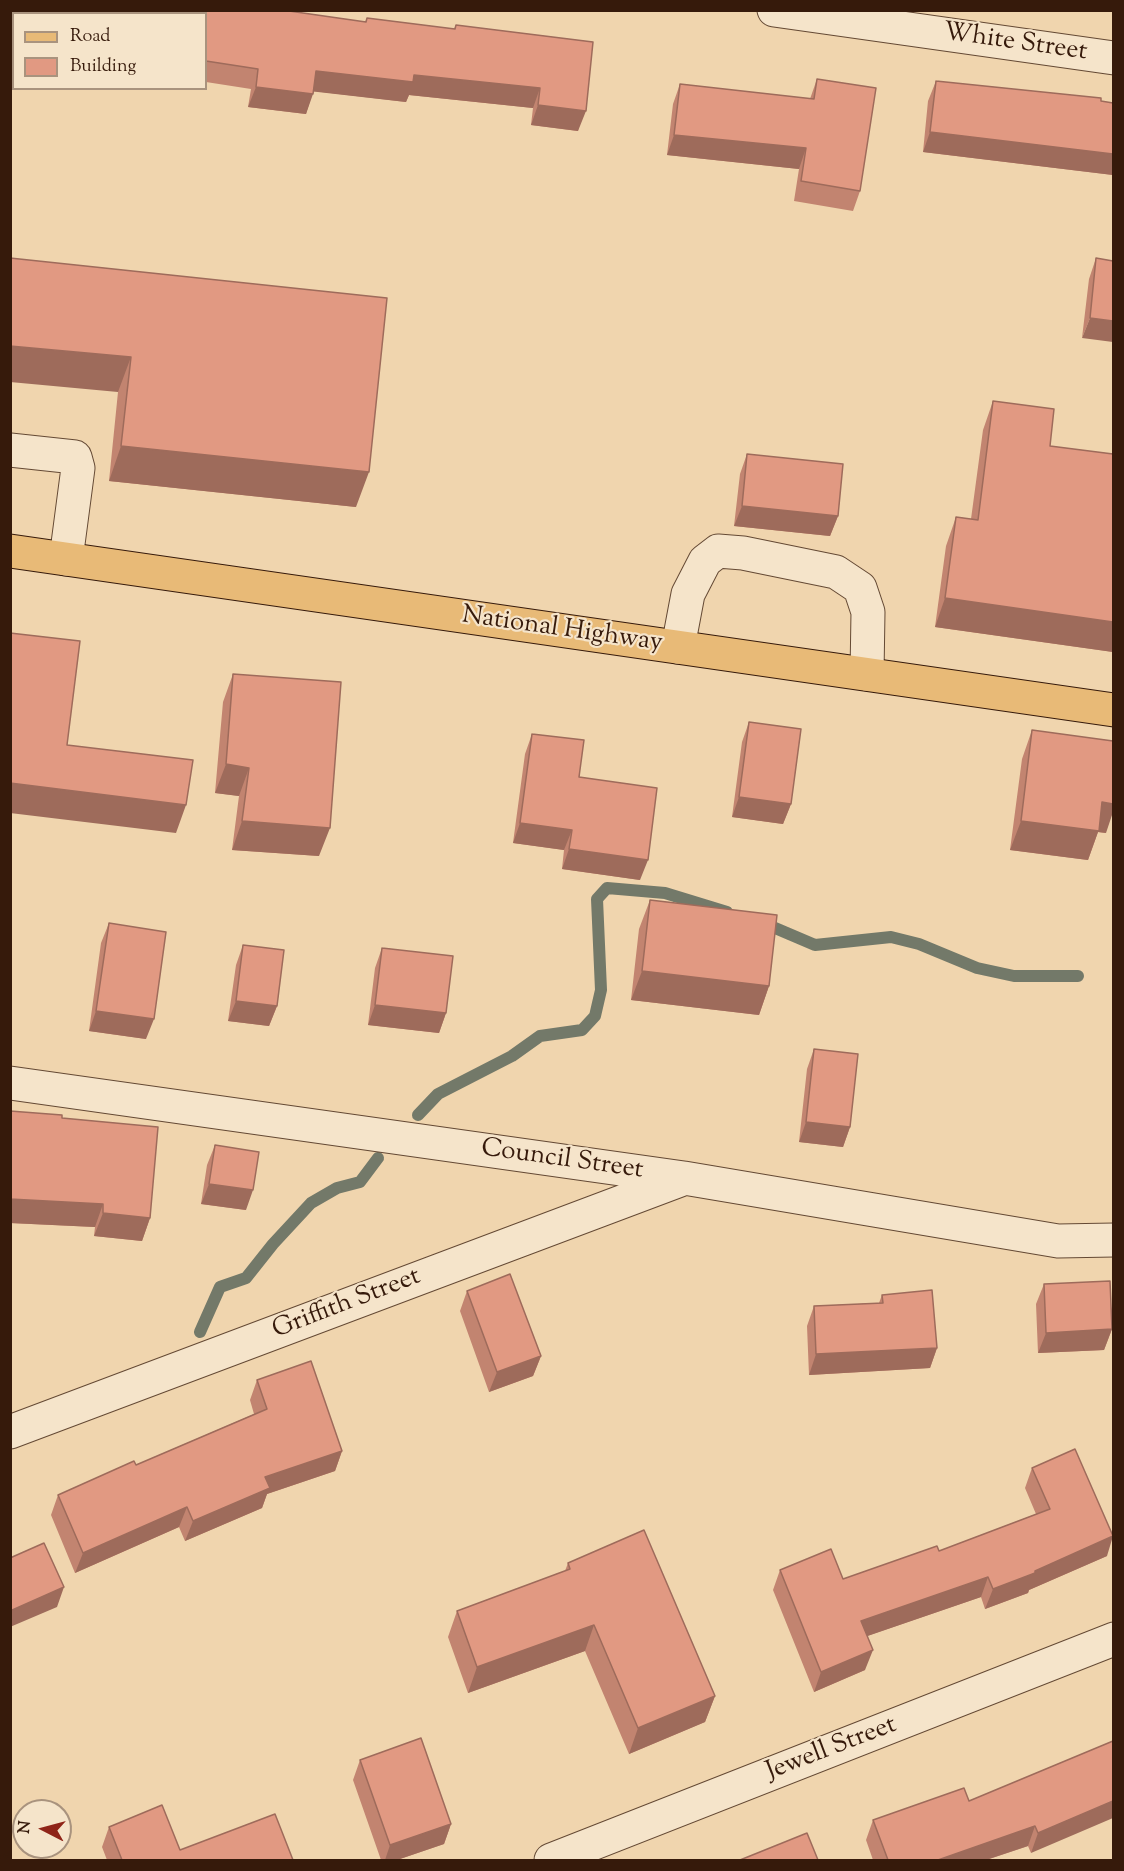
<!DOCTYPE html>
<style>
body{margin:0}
#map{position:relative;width:1124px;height:1871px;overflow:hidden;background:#f0d5ae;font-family:"Sorts Mill Goudy",serif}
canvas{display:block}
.frame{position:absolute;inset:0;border:12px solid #361a0b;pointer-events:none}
.legend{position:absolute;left:12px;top:12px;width:195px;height:78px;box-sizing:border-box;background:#f5e4ca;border:2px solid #a9937e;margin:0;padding:8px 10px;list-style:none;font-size:18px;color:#361a0b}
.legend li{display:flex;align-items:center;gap:12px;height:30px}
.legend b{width:30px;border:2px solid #a9937e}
.north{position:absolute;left:12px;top:1799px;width:60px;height:60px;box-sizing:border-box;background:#f5e4ca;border:2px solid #a9937e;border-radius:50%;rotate:276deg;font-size:16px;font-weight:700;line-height:24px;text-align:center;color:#361a0b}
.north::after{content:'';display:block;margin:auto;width:21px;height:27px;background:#8f2418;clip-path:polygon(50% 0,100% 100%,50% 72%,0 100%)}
</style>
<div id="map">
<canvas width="1124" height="1871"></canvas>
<div class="frame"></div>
<ul class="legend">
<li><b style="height:8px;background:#e8ba77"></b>Road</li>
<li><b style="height:16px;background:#e19982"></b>Building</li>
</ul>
<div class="north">N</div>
</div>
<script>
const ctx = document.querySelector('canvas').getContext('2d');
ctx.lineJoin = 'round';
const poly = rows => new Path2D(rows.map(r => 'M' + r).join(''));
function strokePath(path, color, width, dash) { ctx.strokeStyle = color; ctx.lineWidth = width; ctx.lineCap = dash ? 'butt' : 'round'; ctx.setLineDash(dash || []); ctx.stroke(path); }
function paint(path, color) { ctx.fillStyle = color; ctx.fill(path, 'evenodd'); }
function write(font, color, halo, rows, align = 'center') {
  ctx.font = font + ' "Sorts Mill Goudy",serif'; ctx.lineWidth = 4.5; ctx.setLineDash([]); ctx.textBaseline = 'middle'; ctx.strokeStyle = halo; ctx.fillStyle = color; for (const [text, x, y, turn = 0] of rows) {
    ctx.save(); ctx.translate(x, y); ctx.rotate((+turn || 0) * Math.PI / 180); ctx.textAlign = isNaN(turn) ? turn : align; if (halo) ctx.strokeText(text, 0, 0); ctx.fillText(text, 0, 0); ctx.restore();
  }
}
strokePath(poly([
 [761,922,815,945,891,937,919,944,977,968,1014,976,1078,976],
 [418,1115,438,1094,512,1056,540,1036,582,1030,595,1016,601,990,597,899,607,888,665,893,727,912],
 [200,1332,220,1287,246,1278,273,1244,311,1203,337,1188,360,1182,378,1158]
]), '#737969', 12);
const minor = poly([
 [774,10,1114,58],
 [10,450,75,457,78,468,66,559],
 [678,647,688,594,705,561,718,551,743,553,836,572,860,588,868,612,867,674],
 [10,1083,684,1178,1058,1241,1114,1240],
 [10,1432,680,1180],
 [551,1860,1114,1639]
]);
const major = poly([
 [10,551,1114,710]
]);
strokePath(minor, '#644934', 35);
strokePath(major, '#361a0b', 35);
strokePath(minor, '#f5e4ca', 33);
strokePath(major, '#e8ba77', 33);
paint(poly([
 [134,10,282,10,365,22,367,18,454,29,456,25,593,42,578,131,531,125,533,108,409,95,406,102,313,91,306,114,248,107,251,89,206,82,206,14,133,14],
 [817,79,860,191,853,211,794,201,799,169,667,155,673,104,680,84,810,99],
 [936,81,1113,103,1113,175,923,152,928,101],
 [10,258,356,507,109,481,118,392],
 [1096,258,1113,261,1082,338,1089,279],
 [993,401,1050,446,1113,454,1113,652,935,627,946,546,956,517,971,519,983,430],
 [747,454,838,516,830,536,734,526,740,474],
 [233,674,319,856,232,850,239,796,215,793,223,702],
 [749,722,791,804,783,824,732,817,742,742],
 [1032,730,1106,833,1098,832,1088,860,1010,850,1022,759],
 [532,734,579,777,640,880,562,869,564,850,513,843,525,754],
 [650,900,769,986,759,1015,631,1000,639,929],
 [109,923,146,1039,89,1031,101,943],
 [243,945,277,1006,269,1026,228,1021,236,965],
 [382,948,446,1013,439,1033,368,1025,375,968],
 [814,1049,850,1127,843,1147,799,1142,807,1069],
 [10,1111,62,1118,150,1218,142,1241,94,1236,95,1227,10,1223],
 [215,1145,246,1210,201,1204,207,1165],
 [1044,1284,1112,1329,1104,1350,1038,1353,1036,1304],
 [467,1291,541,1356,533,1376,489,1392,460,1311],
 [882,1295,937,1348,930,1368,809,1375,807,1326,814,1306,879,1303],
 [257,1380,342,1451,335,1471,267,1494,262,1508,185,1541,179,1527,75,1573,51,1515,58,1495,136,1465,254,1414,250,1400],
 [1032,1468,1107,1556,1029,1590,1028,1593,985,1609,981,1597,867,1636,865,1670,814,1692,773,1590,780,1570,843,1579,939,1551,1036,1514,1025,1488],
 [568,1563,715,1696,705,1722,629,1754,585,1651,468,1693,448,1637,457,1611,565,1571],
 [1113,1741,1031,1853,1028,1846,986,1860,873,1860,866,1840,873,1820,969,1801],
 [360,1760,451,1824,444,1844,397,1860,381,1860,353,1780],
 [109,1827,180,1850,293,1860,107,1860,102,1847]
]), '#c28470');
paint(poly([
 [10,52,14,52,14,73,10,73],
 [316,71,414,75,540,88,533,108,409,95,406,102,309,91],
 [256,87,313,94,306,114,248,107],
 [538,105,586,111,578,131,531,125],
 [930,132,1113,154,1113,175,923,152],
 [674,135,806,148,799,169,667,155],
 [1090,318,1113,321,1113,342,1082,338],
 [10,346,131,357,118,392,10,382],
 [121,446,369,472,356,507,109,481],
 [742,506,838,516,830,536,734,526],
 [945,598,1113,622,1113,652,935,627],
 [226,764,249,768,239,796,215,793],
 [10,783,186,805,176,833,10,813],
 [739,797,791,804,783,824,732,817],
 [1102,802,1113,804,1113,812,1106,833,1098,832,1088,860,1010,850,1021,821],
 [242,821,330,828,319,856,232,850],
 [520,823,572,830,564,850,513,843],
 [569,849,648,860,640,880,562,869],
 [642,971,769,986,759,1015,631,1000],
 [236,1001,277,1006,269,1026,228,1021],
 [375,1005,446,1013,439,1033,368,1025],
 [96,1011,154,1019,146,1039,89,1031],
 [806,1122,850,1127,843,1147,799,1142],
 [209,1184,253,1190,246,1210,201,1204],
 [10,1199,103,1204,95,1227,10,1223],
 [103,1213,150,1218,142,1241,94,1236],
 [1112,1329,1104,1350,1038,1353,1046,1333],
 [937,1348,930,1368,809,1375,816,1354],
 [541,1356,533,1376,489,1392,497,1372],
 [342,1451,335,1471,267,1494,262,1508,185,1541,193,1521,265,1477],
 [187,1507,179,1527,75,1573,83,1553],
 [1113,1536,1107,1556,1029,1590,1028,1593,985,1609,993,1589],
 [988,1577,981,1597,853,1641,861,1621],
 [64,1587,57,1607,10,1627,10,1611],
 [594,1625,585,1651,468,1693,477,1667],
 [873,1650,865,1670,814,1692,821,1672],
 [715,1696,705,1722,629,1754,638,1728],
 [1113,1801,1113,1818,1031,1853,1038,1833],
 [451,1824,444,1844,397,1860,385,1860,390,1845],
 [1035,1826,1028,1846,986,1860,938,1860]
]), '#9e6b5b');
const building = poly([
 [10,10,57,10,56,14,14,14,14,52,10,52,10,10],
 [138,10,282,10,366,22,367,18,455,29,456,25,593,42,586,111,538,105,540,88,414,75,413,82,316,71,313,94,256,87,258,69,206,61,206,14,138,14,138,10],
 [817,79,876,88,860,191,801,181,806,148,674,135,680,84,814,99,817,79],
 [936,81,1101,98,1101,101,1113,103,1113,154,930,132,936,81],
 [10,258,387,298,369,472,121,446,131,357,10,346,10,258],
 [1096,258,1113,261,1113,321,1090,318,1096,258],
 [993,401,1054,409,1050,446,1113,454,1113,622,945,598,956,517,978,520,993,401],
 [747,454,843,464,838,516,742,506,747,454],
 [10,633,80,641,67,745,193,760,186,805,10,783,10,633],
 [233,674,341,682,330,828,242,821,249,768,226,764,233,674],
 [749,722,801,729,791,804,739,797,749,722],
 [1032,730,1113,741,1113,804,1102,802,1099,831,1021,821,1032,730],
 [532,734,584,740,579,777,657,788,648,860,569,849,572,830,520,823,532,734],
 [650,900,777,915,769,986,642,971,650,900],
 [109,923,166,932,154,1019,96,1011,109,923],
 [243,945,284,950,277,1006,236,1001,243,945],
 [382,948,453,956,446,1013,375,1005,382,948],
 [814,1049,858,1054,850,1127,806,1122,814,1049],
 [10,1111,62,1115,62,1118,158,1127,150,1218,103,1213,103,1204,10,1199,10,1111],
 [215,1145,259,1152,253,1190,209,1184,215,1145],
 [510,1274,541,1356,497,1372,467,1291,510,1274],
 [1110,1281,1112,1329,1046,1333,1044,1284,1110,1281],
 [932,1290,937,1348,816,1354,814,1306,883,1303,882,1295,932,1290],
 [311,1361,342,1451,265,1477,270,1488,193,1521,187,1507,83,1553,58,1495,134,1461,136,1465,267,1409,257,1380,311,1361],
 [1075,1449,1113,1536,1035,1571,1035,1573,993,1589,988,1577,861,1621,873,1650,821,1672,780,1570,831,1549,843,1579,937,1546,939,1551,1050,1509,1032,1468,1075,1449],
 [644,1530,715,1696,638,1728,594,1625,477,1667,457,1611,570,1569,568,1563,644,1530],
 [44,1543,64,1587,10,1611,10,1558,44,1543],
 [421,1738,451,1824,390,1845,360,1760,421,1738],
 [1113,1741,1113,1801,1038,1833,1035,1826,938,1860,888,1860,873,1820,964,1788,969,1801,1113,1741],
 [162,1805,180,1850,275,1814,293,1860,122,1860,109,1827,162,1805],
 [807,1833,818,1860,740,1860,807,1833]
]);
paint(building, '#e19982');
strokePath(building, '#9e6b5b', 1.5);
write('26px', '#361a0b', '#f5e4ca', [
 ["White Street",1015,44,8],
 ["National Highway",562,631,8],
 ["Council Street",562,1161,8],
 ["Griffith Street",347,1305,-21],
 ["Jewell Street",832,1750,-21]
]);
</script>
